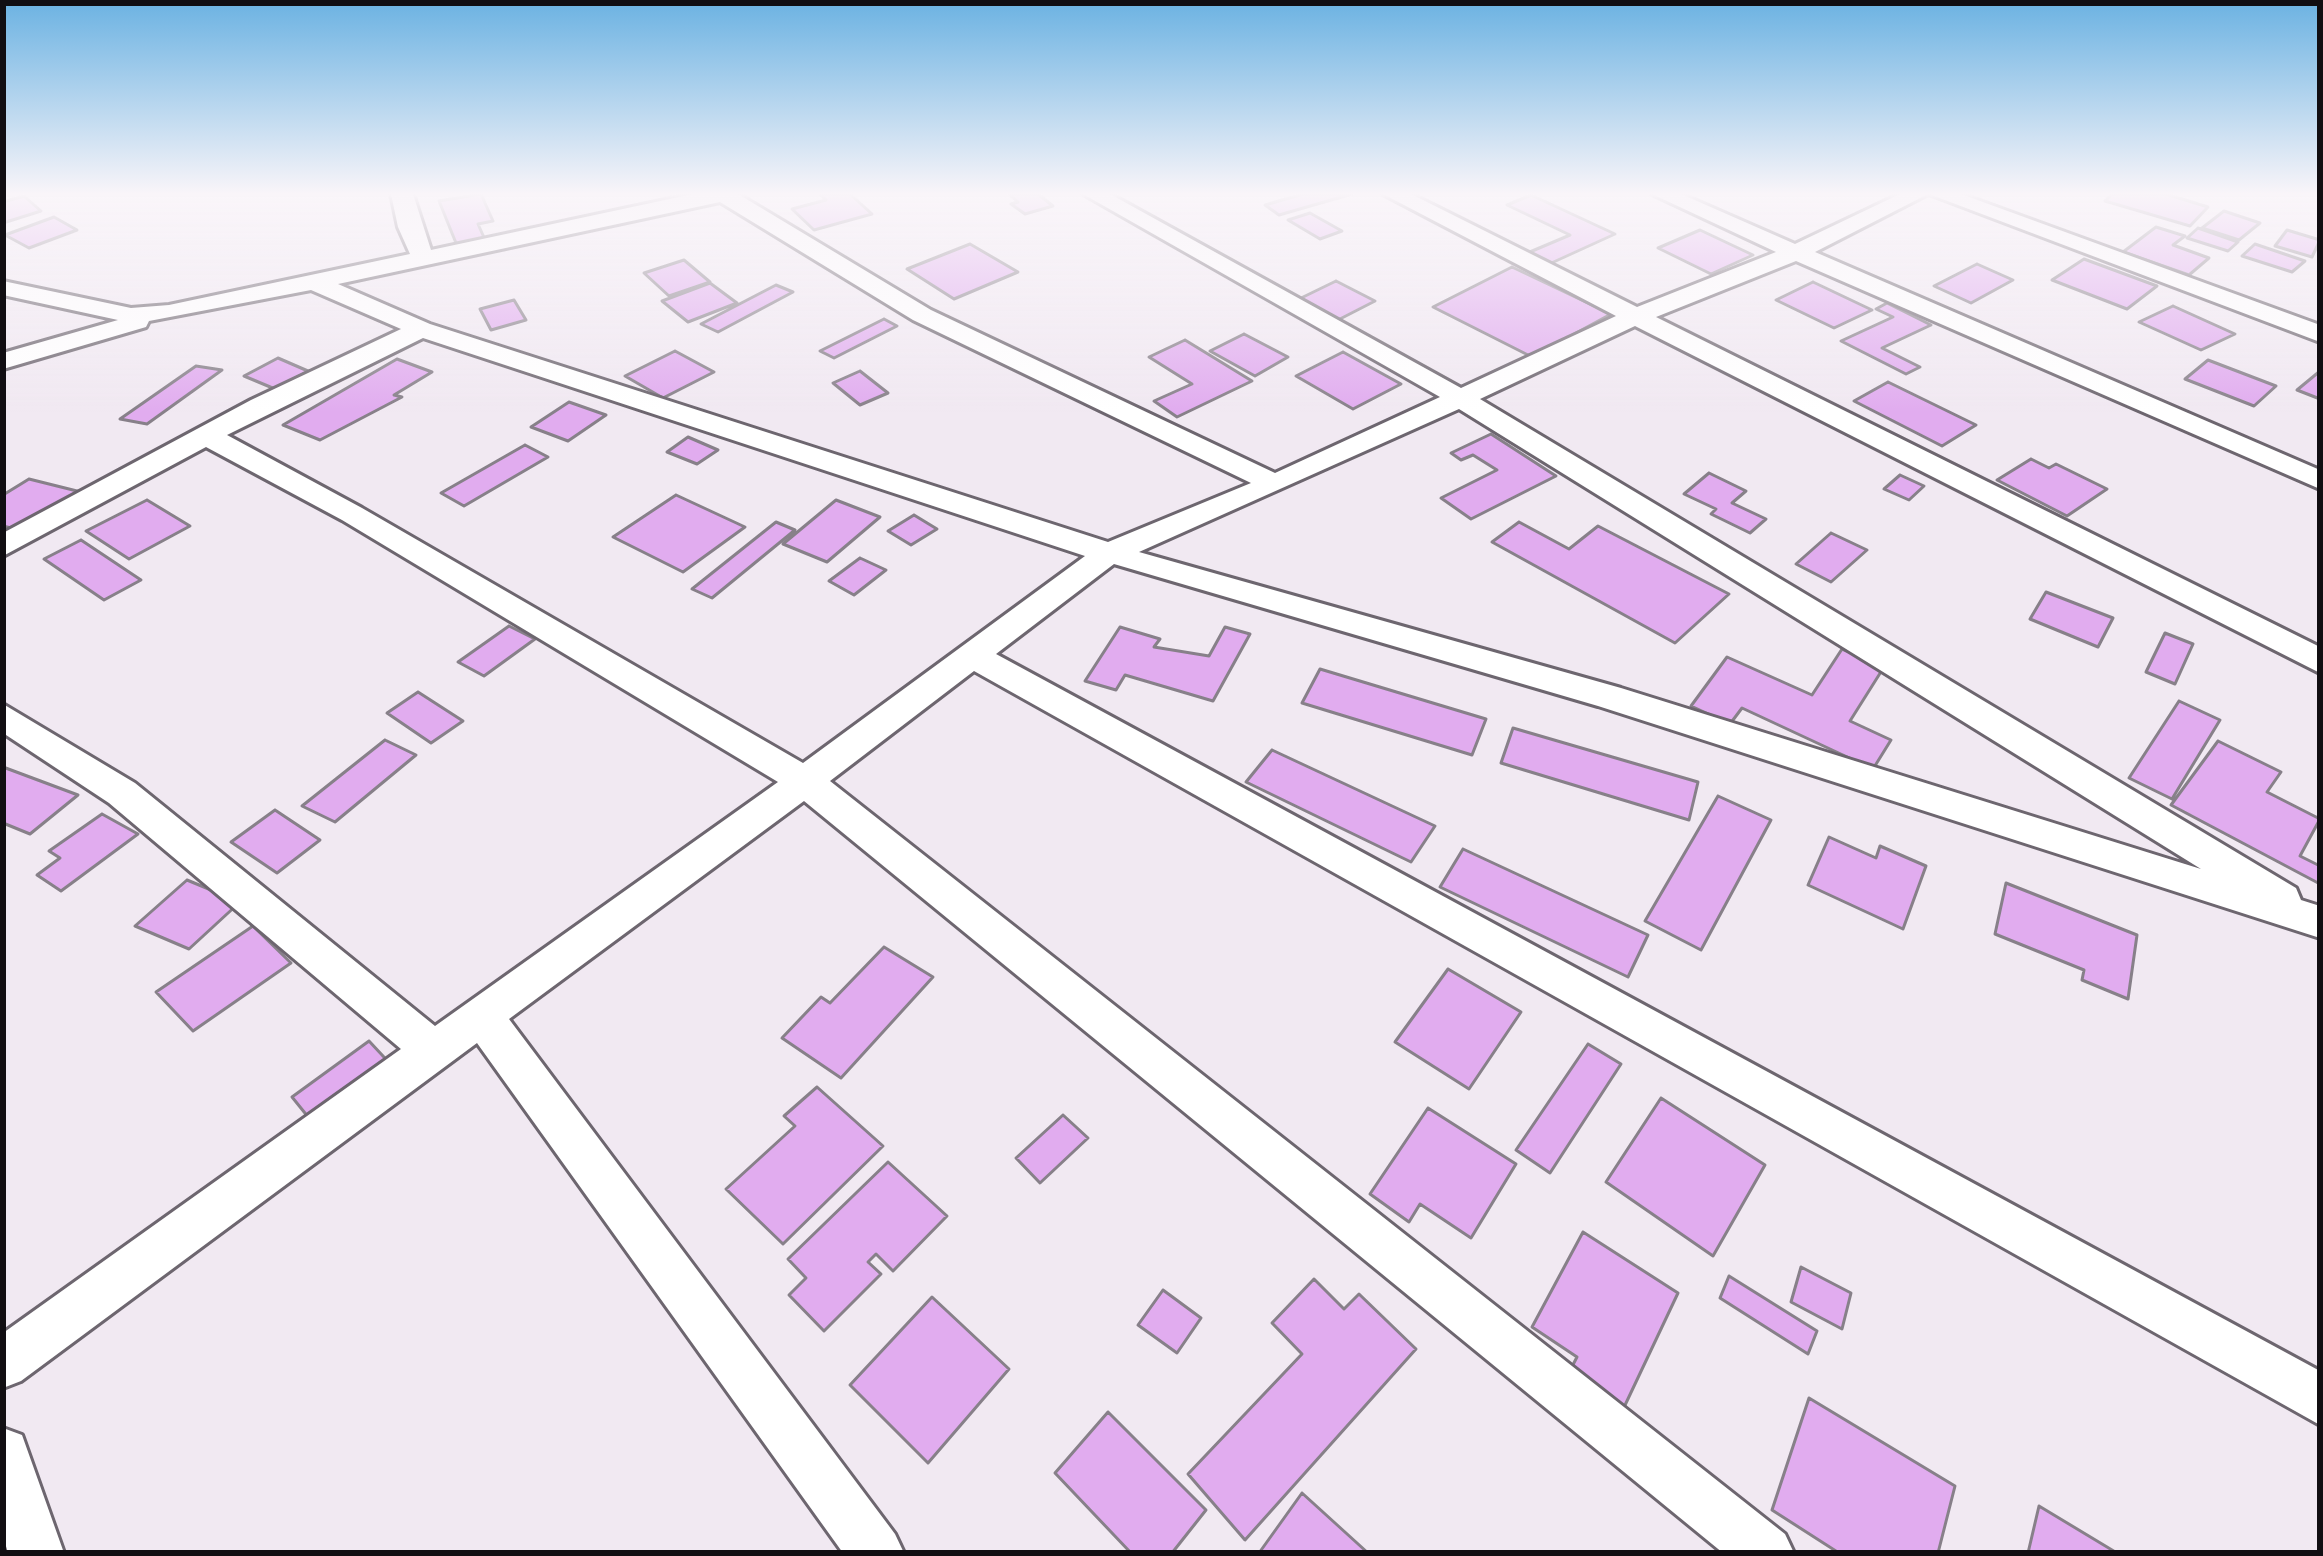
<!DOCTYPE html>
<style>
body{margin:0}
#map{position:relative;width:2323px;height:1556px;overflow:hidden;background:#f1e9f2;font-family:Montserrat,sans-serif}
canvas{display:block}
.frame{position:absolute;inset:0;border:6px solid #110e12;pointer-events:none}
</style>
<div id="map">
<canvas width="2323" height="1556"></canvas>
<div class="frame"></div>
</div>
<script>
const ctx = document.querySelector('canvas').getContext('2d');
ctx.lineJoin = 'round';
function paint(path, color) { ctx.fillStyle = color; ctx.fill(path, 'evenodd'); }
const poly = rows => new Path2D(rows.map(r => 'M' + r).join(''));
function strokePath(path, color, width, dash) { ctx.strokeStyle = color; ctx.lineWidth = width; ctx.lineCap = dash ? 'butt' : 'round'; ctx.setLineDash(dash || []); ctx.stroke(path); }
const building = poly([
 [481,194,493,221,478,224,486,242,458,248,439,201,481,194],
 [820,194,850,194,872,214,814,230,792,209,826,200,820,194],
 [1009,194,1038,194,1053,206,1025,214,1011,204,1018,202,1009,194],
 [1303,194,1352,194,1279,215,1265,205,1303,194],
 [2112,194,2166,194,2208,207,2190,226,2105,201,2112,194],
 [1531,195,1615,234,1547,265,1525,254,1570,235,1507,205,1531,195],
 [24,196,41,211,3,223,3,202,24,196],
 [2224,211,2260,223,2239,240,2202,228,2224,211],
 [1310,213,1342,231,1320,239,1288,220,1310,213],
 [54,217,77,230,29,248,5,235,54,217],
 [2156,227,2185,236,2173,245,2209,258,2189,275,2123,252,2156,227],
 [2198,228,2238,242,2228,251,2187,238,2198,228],
 [1700,230,1753,255,1711,274,1658,248,1700,230],
 [2287,230,2320,240,2312,257,2275,246,2287,230],
 [970,244,1018,272,954,299,907,269,970,244],
 [2255,244,2305,261,2292,272,2242,256,2255,244],
 [2084,259,2157,286,2127,309,2052,280,2084,259],
 [684,260,710,282,669,296,644,273,684,260],
 [1977,264,2013,280,1971,303,1934,286,1977,264],
 [1512,267,1611,314,1532,357,1433,307,1512,267],
 [1336,281,1375,301,1338,320,1299,299,1336,281],
 [1813,282,1872,310,1834,328,1776,300,1813,282],
 [710,283,737,303,688,322,662,301,710,283],
 [776,285,793,292,718,332,701,324,776,285],
 [514,300,526,320,491,330,480,309,514,300],
 [1887,303,1931,325,1882,348,1920,367,1906,374,1841,341,1893,317,1876,309,1887,303],
 [2173,306,2235,334,2201,350,2139,322,2173,306],
 [884,319,897,326,834,358,820,351,884,319],
 [1244,334,1288,357,1255,376,1210,351,1244,334],
 [1185,340,1252,381,1177,417,1154,401,1192,384,1149,357,1185,340],
 [675,351,714,372,663,398,625,376,675,351],
 [1343,352,1401,384,1353,409,1296,376,1343,352],
 [278,358,308,371,275,389,244,376,278,358],
 [397,359,432,372,394,395,402,397,320,440,283,425,397,359],
 [2208,360,2276,386,2254,406,2185,379,2208,360],
 [196,366,222,370,147,424,120,419,196,366],
 [860,371,888,393,860,405,833,383,860,371],
 [2320,371,2320,399,2297,390,2320,371],
 [1888,382,1976,425,1942,446,1854,401,1888,382],
 [569,402,606,415,568,441,531,427,569,402],
 [1491,434,1556,476,1471,519,1441,498,1497,470,1473,455,1461,460,1451,453,1491,434],
 [688,437,718,450,697,464,667,452,688,437],
 [525,445,548,457,464,506,441,493,525,445],
 [2031,459,2049,468,2056,464,2107,489,2067,516,1997,480,2031,459],
 [1709,473,1746,491,1732,503,1766,519,1750,533,1711,514,1716,509,1684,494,1709,473],
 [1900,475,1924,486,1909,500,1884,489,1900,475],
 [29,479,81,492,23,531,3,526,3,495,29,479],
 [676,495,745,527,683,572,613,537,676,495],
 [147,500,190,526,129,559,86,531,147,500],
 [836,500,880,517,827,562,783,544,836,500],
 [914,515,937,529,911,545,888,531,914,515],
 [776,522,795,530,712,598,692,589,776,522],
 [1519,522,1569,549,1598,526,1729,594,1675,643,1492,542,1519,522],
 [1831,533,1867,550,1831,582,1796,564,1831,533],
 [81,540,141,580,104,600,44,559,81,540],
 [860,558,886,570,854,595,829,581,860,558],
 [2046,592,2113,618,2098,647,2030,619,2046,592],
 [509,626,535,639,484,676,458,662,509,626],
 [1120,627,1160,639,1154,647,1209,656,1225,627,1250,634,1213,701,1125,675,1116,690,1085,681,1120,627],
 [2165,633,2193,644,2175,684,2146,672,2165,633],
 [1842,649,1884,667,1850,721,1891,740,1873,769,1742,708,1730,724,1691,706,1727,657,1812,695,1842,649],
 [1320,669,1486,719,1472,755,1302,703,1320,669],
 [418,692,463,721,431,743,387,713,418,692],
 [2179,701,2220,720,2172,799,2129,778,2179,701],
 [1513,728,1698,782,1689,820,1501,763,1513,728],
 [385,740,416,755,335,822,302,806,385,740],
 [2218,741,2281,772,2267,792,2320,819,2300,856,2320,866,2320,884,2171,805,2218,741],
 [1272,750,1435,826,1411,862,1246,782,1272,750],
 [3,767,78,795,30,834,3,823,3,767],
 [1718,796,1771,820,1701,950,1645,921,1718,796],
 [275,810,320,840,277,873,231,842,275,810],
 [102,814,138,834,61,891,37,875,60,858,49,851,102,814],
 [1829,837,1876,858,1880,846,1926,866,1903,929,1808,885,1829,837],
 [1463,849,1648,935,1628,977,1440,887,1463,849],
 [187,880,240,902,189,949,135,926,187,880],
 [2006,883,2137,935,2128,999,2082,980,2084,970,1995,934,2006,883],
 [253,926,291,963,193,1031,156,992,253,926],
 [884,947,933,977,841,1078,782,1038,821,997,830,1003,884,947],
 [1448,969,1521,1012,1469,1089,1395,1042,1448,969],
 [369,1041,396,1070,317,1128,292,1097,369,1041],
 [1588,1044,1621,1064,1550,1173,1516,1150,1588,1044],
 [817,1087,883,1146,783,1244,726,1189,795,1126,784,1116,817,1087],
 [1661,1098,1765,1165,1713,1256,1606,1182,1661,1098],
 [1428,1108,1516,1164,1471,1238,1420,1204,1409,1222,1370,1194,1428,1108],
 [1063,1115,1088,1138,1040,1183,1016,1158,1063,1115],
 [888,1162,947,1216,893,1271,876,1254,868,1262,881,1274,824,1331,789,1295,806,1278,788,1259,888,1162],
 [1583,1232,1678,1293,1618,1420,1564,1382,1577,1357,1532,1327,1583,1232],
 [1801,1267,1851,1293,1842,1329,1791,1302,1801,1267],
 [1729,1276,1817,1331,1808,1354,1720,1298,1729,1276],
 [1314,1279,1344,1309,1359,1294,1416,1349,1245,1540,1188,1474,1302,1354,1272,1323,1314,1279],
 [1163,1290,1201,1318,1177,1353,1138,1325,1163,1290],
 [932,1297,1009,1369,928,1463,850,1385,932,1297],
 [1809,1398,1955,1486,1938,1553,1839,1553,1772,1510,1809,1398],
 [1108,1412,1206,1510,1172,1553,1131,1553,1055,1473,1108,1412],
 [1302,1493,1368,1553,1259,1553,1302,1493],
 [2039,1506,2117,1553,2028,1553,2039,1506]
]);
paint(building, '#e1acef');
strokePath(building, '#878089', 3);
const minor = poly([
 [391,194,413,194,431,250,693,194,738,194,931,310,1275,473,1440,397,1083,194,1110,194,1461,388,1616,316,1383,194,1411,194,1637,307,1776,252,1652,194,1681,194,1795,244,1900,194,1928,194,1815,252,2320,470,2320,489,1796,261,1656,317,2320,647,2320,673,1635,326,1480,399,2296,888,2301,900,2320,906,2320,938,1598,706,1114,564,996,654,2320,1371,2320,1425,974,671,830,781,1785,1534,1794,1553,1723,1553,804,801,509,1019,895,1534,904,1553,843,1553,477,1043,21,1381,3,1388,3,1333,401,1049,109,803,3,733,3,704,135,783,435,1026,778,782,342,520,206,447,3,556,3,533,251,400,401,329,311,290,149,321,146,327,3,369,3,353,118,320,3,295,3,281,131,308,169,305,410,254,398,227,391,194],
 [720,202,913,320,1251,483,1108,542,430,324,338,284,720,202],
 [423,338,1085,556,803,763,362,508,227,435,423,338],
 [1459,409,2201,869,1621,688,1139,552,1459,409],
 [1929,194,1961,194,2320,325,2320,342,1929,194],
 [3,1428,22,1435,64,1553,8,1553,3,1536,3,1428]
]);
strokePath(minor, '#6d666f', 6);
paint(minor, '#fff');
const sky = ctx.createLinearGradient(0, 0, 0, 412);
sky.addColorStop(0, '#6bb2e2');
sky.addColorStop(0.47, '#f9f5f9');
sky.addColorStop(1, '#f9f5f900');
ctx.fillStyle = sky;
ctx.fillRect(0, 0, 2323, 412);
</script>
